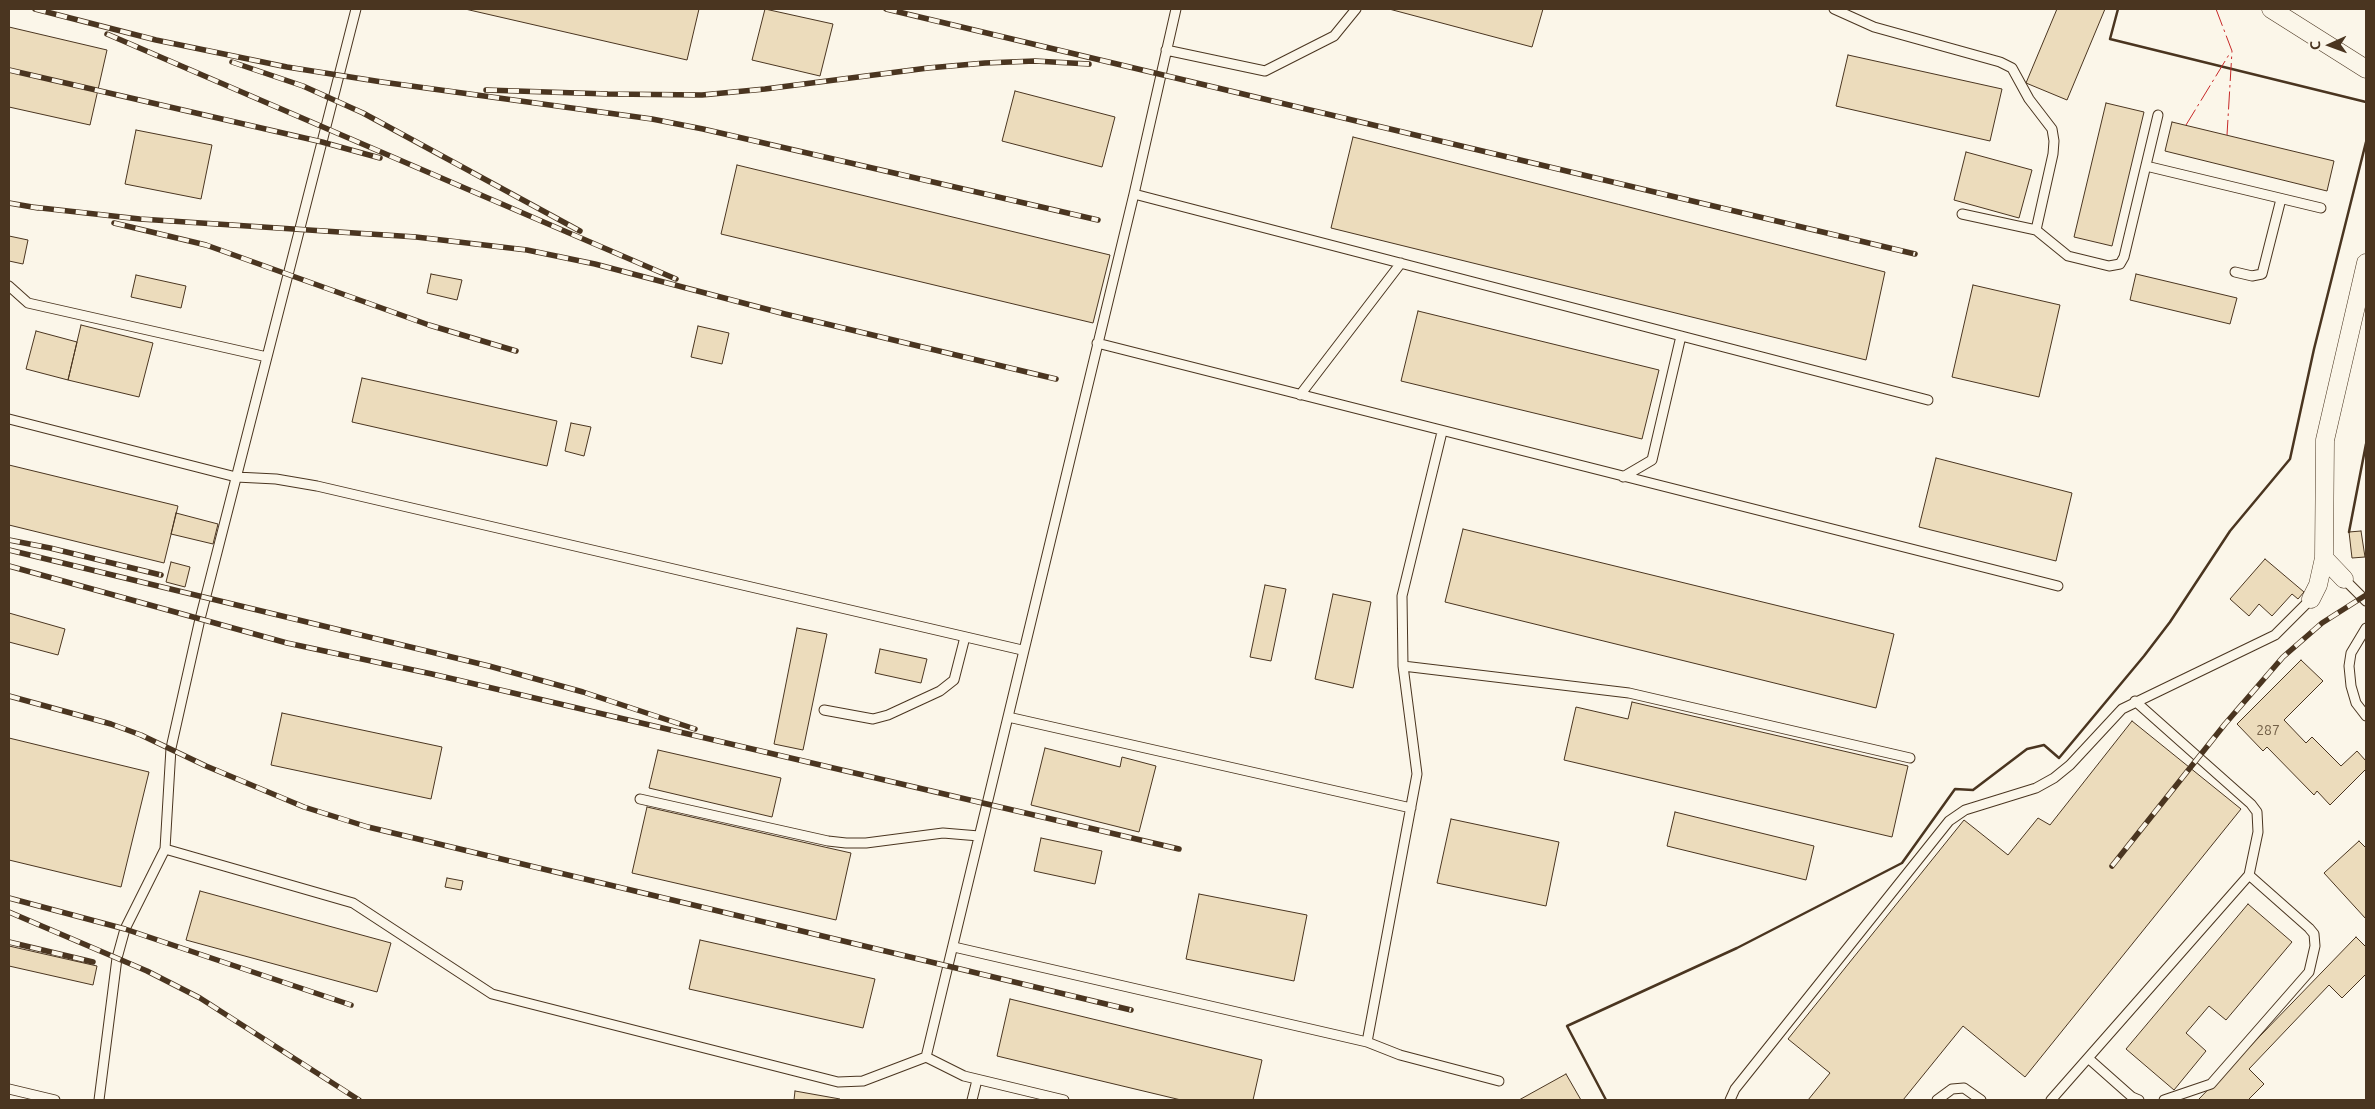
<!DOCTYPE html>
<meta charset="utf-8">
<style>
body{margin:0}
#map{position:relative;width:2375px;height:1109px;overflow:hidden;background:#fbf6e9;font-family:Ubuntu,sans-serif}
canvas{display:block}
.frame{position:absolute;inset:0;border:10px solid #4a3520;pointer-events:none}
.north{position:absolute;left:2305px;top:20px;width:50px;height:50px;-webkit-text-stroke:4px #fbf6e9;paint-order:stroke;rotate:268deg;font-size:14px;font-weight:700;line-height:20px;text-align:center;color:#4a3520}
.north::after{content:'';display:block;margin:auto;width:18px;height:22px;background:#4a3520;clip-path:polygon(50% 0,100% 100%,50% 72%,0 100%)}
</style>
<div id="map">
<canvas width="2375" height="1109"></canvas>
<div class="frame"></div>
<div class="north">С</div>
</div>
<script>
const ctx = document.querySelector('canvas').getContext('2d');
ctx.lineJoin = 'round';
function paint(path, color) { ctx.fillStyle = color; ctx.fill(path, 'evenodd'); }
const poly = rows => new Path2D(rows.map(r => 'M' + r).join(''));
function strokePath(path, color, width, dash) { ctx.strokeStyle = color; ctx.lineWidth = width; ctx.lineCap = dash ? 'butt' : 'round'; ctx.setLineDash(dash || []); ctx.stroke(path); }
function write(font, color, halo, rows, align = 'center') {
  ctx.font = font + ' Ubuntu,sans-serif'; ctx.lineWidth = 4; ctx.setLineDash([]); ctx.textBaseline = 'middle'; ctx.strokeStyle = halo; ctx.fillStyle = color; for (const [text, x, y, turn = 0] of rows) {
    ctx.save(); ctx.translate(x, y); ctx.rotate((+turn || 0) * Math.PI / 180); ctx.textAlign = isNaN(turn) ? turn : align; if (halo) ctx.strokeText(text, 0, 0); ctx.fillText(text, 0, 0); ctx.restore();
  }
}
const building = poly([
 [465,9,699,9,687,60,465,9],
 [765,9,833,24,820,76,752,60,765,9],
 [1389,9,1543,9,1532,47,1389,9],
 [2057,9,2105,9,2067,100,2026,83,2057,9],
 [9,27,107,50,90,125,9,107,9,27],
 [1848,55,2002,89,1990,141,1836,106,1848,55],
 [1015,91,1115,117,1102,167,1002,141,1015,91],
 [2106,103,2144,112,2112,246,2074,237,2106,103],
 [2172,122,2334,161,2327,191,2165,151,2172,122],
 [136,130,212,145,201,199,125,184,136,130],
 [1353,137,1885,272,1866,360,1331,228,1353,137],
 [1966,152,2032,170,2019,218,1954,200,1966,152],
 [737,165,1110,255,1093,323,721,234,737,165],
 [9,236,28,240,23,264,9,261,9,236],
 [431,274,462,280,457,300,427,293,431,274],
 [2136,274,2237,298,2230,324,2130,300,2136,274],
 [136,275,186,286,181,308,131,297,136,275],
 [1973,285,2060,305,2039,397,1952,377,1973,285],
 [1418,311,1659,370,1642,439,1401,381,1418,311],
 [81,325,153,343,139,397,68,380,81,325],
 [698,326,729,333,722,364,691,357,698,326],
 [36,331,77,342,68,380,26,369,36,331],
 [362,378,557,421,547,466,352,422,362,378],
 [571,423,591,427,584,456,565,451,571,423],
 [1936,458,2072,493,2056,561,1919,527,1936,458],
 [9,465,178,506,164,563,9,525,9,465],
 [176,513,218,524,213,544,171,534,176,513],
 [1463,529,1894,634,1876,708,1445,602,1463,529],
 [2361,531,2365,557,2352,558,2349,532,2361,531],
 [2265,559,2304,592,2298,599,2292,594,2272,616,2259,604,2249,616,2230,599,2265,559],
 [171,562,190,567,185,587,166,582,171,562],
 [1265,585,1286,589,1271,661,1250,657,1265,585],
 [1333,594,1371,602,1353,688,1315,679,1333,594],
 [9,613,65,629,58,655,9,642,9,613],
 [797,628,827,634,803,750,774,744,797,628],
 [880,649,927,659,921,683,875,673,880,649],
 [2301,660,2323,681,2284,720,2306,743,2312,737,2341,766,2357,751,2366,761,2366,769,2330,805,2317,791,2314,795,2267,747,2263,751,2237,724,2301,660],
 [1632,702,1908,766,1892,837,1564,760,1576,707,1628,719,1632,702],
 [282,713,442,747,431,799,271,765,282,713],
 [2132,721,2241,809,2025,1077,1963,1026,1903,1100,1808,1100,1830,1073,1788,1039,1964,820,2008,855,2038,818,2050,825,2132,721],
 [9,738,149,772,121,887,9,860,9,738],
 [1045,748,1120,767,1122,757,1156,766,1139,832,1031,805,1045,748],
 [658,750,781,778,772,817,649,788,658,750],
 [647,807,851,853,836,920,632,873,647,807],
 [1675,812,1814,846,1806,880,1667,846,1675,812],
 [1451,819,1559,842,1546,906,1437,883,1451,819],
 [1041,838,1102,851,1095,884,1034,871,1041,838],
 [2359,841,2366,848,2366,919,2324,873,2359,841],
 [447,878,463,881,461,890,445,887,447,878],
 [200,891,391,943,377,992,186,940,200,891],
 [1199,894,1307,915,1294,981,1186,959,1199,894],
 [2248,904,2292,942,2226,1020,2209,1006,2186,1033,2206,1051,2174,1090,2126,1049,2248,904],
 [2356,937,2366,947,2366,974,2342,998,2329,985,2249,1069,2264,1084,2248,1100,2198,1100,2356,937],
 [700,940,875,979,863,1028,689,989,700,940],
 [9,946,97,966,93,985,9,966,9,946],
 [1010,999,1262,1060,1253,1100,1181,1100,997,1056,1010,999],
 [1566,1074,1581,1100,1519,1100,1566,1074],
 [795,1091,840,1099,839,1100,794,1100,795,1091]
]);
paint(building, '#ecdcbc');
strokePath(building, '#4a3520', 1);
const service = poly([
 [1834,9,1874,27,2000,62,2012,68,2029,99,2052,129,2054,141,2053,154,2036,230,1962,214],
 [1166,50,1265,71,1334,36,1356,9],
 [2146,166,2321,208],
 [1134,194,1928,400],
 [2036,230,2068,256,2109,266,2120,264,2124,257,2158,115],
 [2235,272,2252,276,2262,274,2281,199],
 [9,286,28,303,267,357],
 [1097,343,2058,586],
 [1300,395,1401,263],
 [9,419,236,477,276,479,317,486,1022,650],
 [1623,477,1652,460,1681,336],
 [2344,579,2366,601],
 [2366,628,2351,653,2349,666,2351,686,2356,703,2366,716],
 [1403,666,1629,693,1910,758],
 [824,710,873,719,888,715,940,691,954,680,965,637],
 [1008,717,1411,808],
 [640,799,828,841,846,843,866,843,943,833,979,836],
 [165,849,353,903,492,994,838,1082,863,1081,926,1057],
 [954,947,1367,1042,1400,1055,1499,1081],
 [1367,1042,1417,774,1403,666,1402,596,1442,432],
 [926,1057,1134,194,1176,9],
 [926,1057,964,1076,1064,1100],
 [2088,1058,2132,1097,2139,1100],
 [9,1089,55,1100],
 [99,1100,117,958,125,929,165,849,171,748,200,619,356,9],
 [972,1100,977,1080],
 [1730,1100,1735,1089,1949,821,1965,810,2036,788,2054,778,2070,765,2122,709,2275,635,2311,599],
 [1937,1100,1952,1089,1964,1088,1981,1100],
 [2051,1100,2249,875,2258,832,2257,812,2251,804,2135,701],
 [2164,1100,2211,1084,2309,972,2315,946,2314,934,2309,928,2249,875]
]);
const minor = poly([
 [2271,9,2366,69],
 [2344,579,2324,558,2325,440,2366,263],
 [2311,599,2318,585,2324,558]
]);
strokePath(service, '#4a3520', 11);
strokePath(minor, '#4a3520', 19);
strokePath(service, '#fbf6e9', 9);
strokePath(minor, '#fbf6e9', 18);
const rail = poly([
 [35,9,156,40,287,67,382,82,652,119,703,129,1098,220],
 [886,9,1915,254],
 [107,34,676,279],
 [232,62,303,86,363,113,580,231],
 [9,70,322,142,380,158],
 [486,90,608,94,702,95,765,89,928,68,985,63,1035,61,1089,64],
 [9,203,38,208],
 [32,207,140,219,416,237,527,250,595,264,785,314,1056,379],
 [114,223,206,245,429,325,516,351],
 [9,540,50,548,161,575],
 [9,550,489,666,583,692,695,729],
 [9,566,287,643,432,674,1179,849],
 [9,696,111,724,141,735,206,766,304,807,368,827,1131,1010],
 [2112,866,2225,724,2283,657,2322,623,2366,595],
 [9,898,125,929,351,1005],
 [9,912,147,971,200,998,359,1100],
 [9,942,93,962]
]);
strokePath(rail, '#4a3520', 5.5);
strokePath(rail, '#fbf6e9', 4, [11]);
strokePath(poly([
 [2118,9,2110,39,2366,102],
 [2349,532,2366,444],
 [1606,1100,1567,1026,1737,948,1902,863,1955,789,1973,790,2027,749,2044,745,2059,758,2144,656,2170,622,2230,531,2290,459,2314,349,2366,142]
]), '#4a3520', 2.5);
strokePath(poly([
 [2216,9,2232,51,2227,135],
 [2186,125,2230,53]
]), '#c62828', 1, [18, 4, 2.5, 4]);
write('14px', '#725f47', null, [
 ["287",2268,730]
]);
</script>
